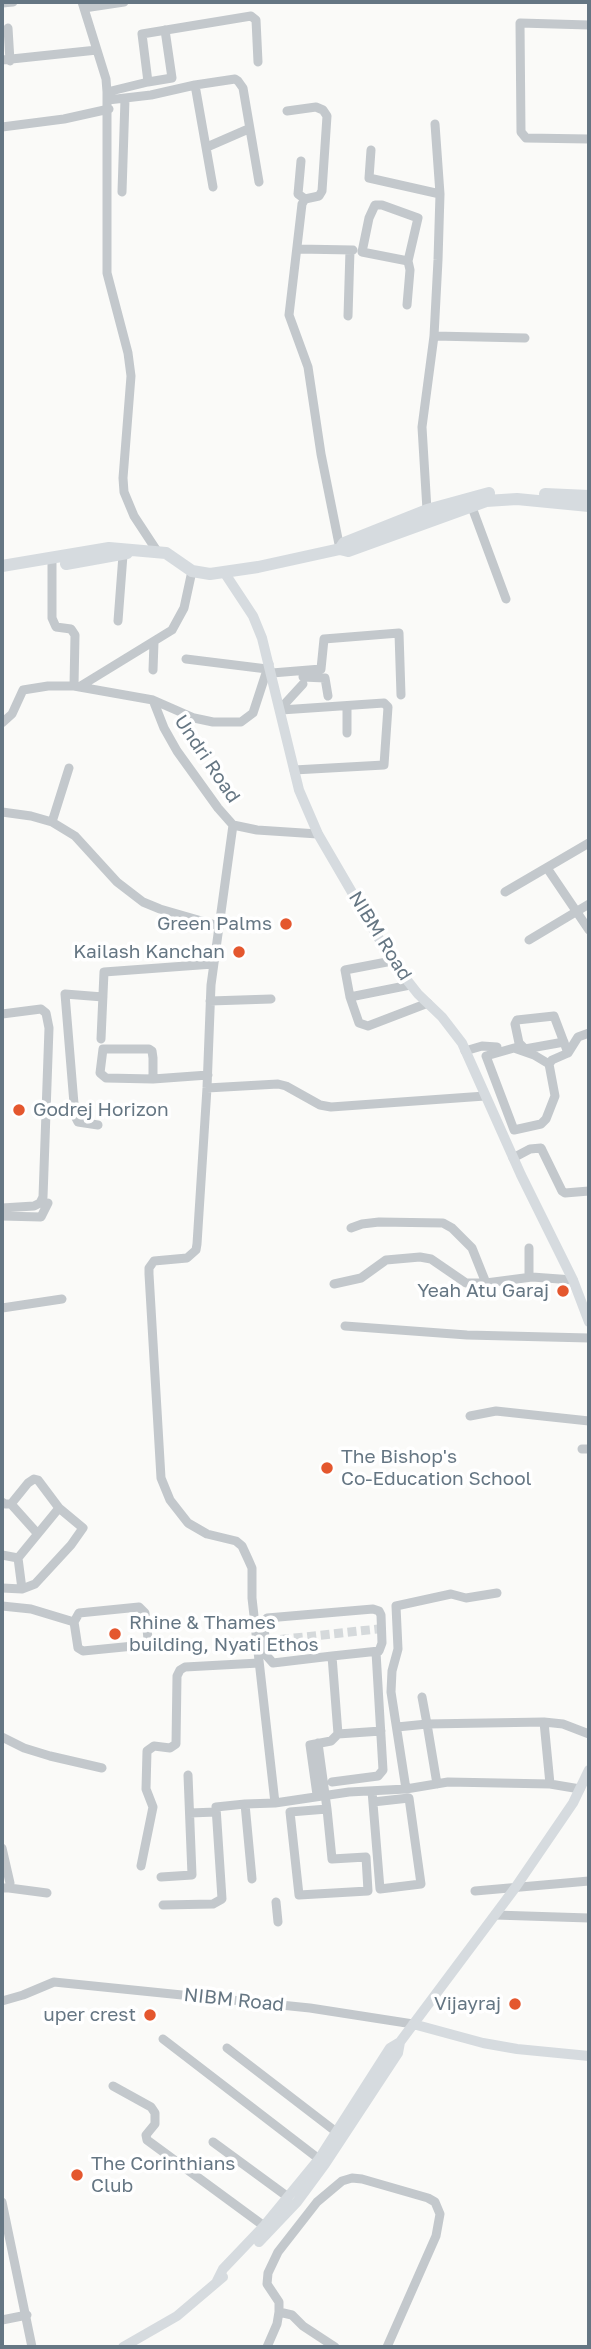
<!DOCTYPE html>
<style>
body{margin:0}
#map{position:relative;width:591px;height:2349px;overflow:hidden;background:#fafaf8;font-family:"Golos Text",sans-serif}
canvas{display:block}
.frame{position:absolute;inset:0;border:4px solid #657683;pointer-events:none}
</style>
<div id="map">
<canvas width="591" height="2349"></canvas>
<div class="frame"></div>
</div>
<script>
const ctx = document.querySelector('canvas').getContext('2d');
ctx.lineJoin = 'round';
const poly = rows => new Path2D(rows.map(r => 'M' + r).join(''));
function strokePath(path, color, width, dash) { ctx.strokeStyle = color; ctx.lineWidth = width; ctx.lineCap = dash ? 'butt' : 'round'; ctx.setLineDash(dash || []); ctx.stroke(path); }
function write(font, color, halo, rows, align = 'center') {
  ctx.font = font + ' "Golos Text",sans-serif'; ctx.lineWidth = 7; ctx.setLineDash([]); ctx.textBaseline = 'middle'; ctx.strokeStyle = halo; ctx.fillStyle = color; for (const [text, x, y, turn = 0] of rows) {
    ctx.save(); ctx.translate(x, y); ctx.rotate((+turn || 0) * Math.PI / 180); ctx.textAlign = isNaN(turn) ? turn : align; if (halo) ctx.strokeText(text, 0, 0); ctx.fillText(text, 0, 0); ctx.restore();
  }
}
strokePath(poly([
 [267,1641,378,1629]
]), '#d5d9db', 9, [9, 4.5]);
strokePath(poly([
 [82,2,106,79,107,92,107,273,128,353,131,376,123,478,124,492,134,516,157,551],
 [2,3,13,2],
 [84,8,124,2],
 [589,25,520,23,521,132,526,138,589,139],
 [8,28,10,61],
 [2,60,97,50],
 [148,82,172,78,165,30],
 [195,85,213,187],
 [107,92,148,82,142,34,251,16,256,20,258,62],
 [108,100,151,95,195,85,235,79,238,81,243,88,259,182],
 [287,111,316,107,323,110,327,116,322,191,319,196,305,199,302,204,289,315,308,367,321,454,340,549],
 [2,127,64,119,109,109],
 [207,147,246,130],
 [371,150,369,178,440,194],
 [301,161,298,194,305,199],
 [122,192,125,99],
 [298,249,353,250],
 [407,305,410,270,408,261,362,252,369,218,375,205,382,205,418,218,408,261],
 [348,316,350,250],
 [434,336,525,338],
 [470,502,506,599],
 [427,510,422,427,434,336,438,260,440,194,435,124],
 [118,621,123,555],
 [186,659,267,669],
 [153,670,154,642],
 [272,673,321,669,324,639,399,633,401,695],
 [303,677,325,678,328,696],
 [74,686,153,700,164,728,177,751,218,808,233,825,257,830,318,834],
 [79,687,172,630,184,608,192,571],
 [153,700,194,718,213,722,241,722,253,713,269,664],
 [281,708,303,684],
 [281,710,384,703,388,707,384,765,294,770],
 [2,723,12,714,23,690,48,686,74,686,75,635,71,629,56,627,52,618,52,558],
 [347,733,347,706],
 [2,812,31,816,52,822,75,836,117,882,143,902,160,909,219,926],
 [52,822,69,768],
 [233,825,211,985,207,1088,197,1244,196,1250,187,1258,154,1261,149,1268,149,1274,161,1478,170,1500,188,1523,207,1534,236,1541,242,1546,248,1559,252,1568,252,1598,275,1803],
 [547,868,589,930],
 [505,892,589,843],
 [529,940,589,904],
 [410,985,350,997,359,1023,368,1026,428,1003],
 [350,997,345,970,392,961],
 [210,1001,271,999],
 [2,1014,41,1009,46,1013,49,1028,43,1197,40,1203,34,1206,2,1208],
 [101,1039,104,972,213,964],
 [564,1042,525,1049,519,1043,515,1024,517,1020,554,1016,568,1053],
 [465,1051,482,1046,497,1047],
 [549,1064,534,1055,514,1048,486,1056,514,1130,541,1124,546,1119,555,1096,549,1064,552,1060,568,1053,578,1037,589,1033],
 [153,1079,153,1058,152,1051,149,1049,103,1049,100,1073,106,1078,153,1079,208,1075],
 [207,1088,278,1084,286,1086,320,1105,331,1107,485,1096],
 [98,1125,78,1122,75,1116,65,994,103,997],
 [513,1158,530,1149,541,1148,562,1191,565,1193,589,1191],
 [2,1216,41,1217,48,1203],
 [351,1228,362,1224,379,1222,443,1223,452,1228,472,1248,486,1283,532,1277,573,1280],
 [529,1277,529,1248],
 [334,1284,361,1278,386,1260,420,1257,431,1259,466,1283,486,1283],
 [2,1308,62,1299],
 [345,1326,467,1335,589,1338],
 [470,1416,496,1411,589,1421],
 [582,1449,589,1449],
 [2,1502,5,1504,11,1504,37,1533],
 [2,1555,18,1558],
 [2,1588,22,1589,35,1584,71,1545,83,1528,59,1508,38,1480,34,1479,28,1483,11,1504],
 [22,1589,18,1558,59,1508],
 [2,1606,31,1609,74,1622],
 [139,1607,145,1613,147,1629,148,1639,144,1645,83,1651,78,1648,74,1622,79,1613,139,1607],
 [544,1722,563,1724,589,1734],
 [397,1727,427,1724,422,1697],
 [338,1734,381,1731],
 [2,1737,24,1748,50,1756,102,1768],
 [318,1743,327,1809,290,1812,299,1895,368,1891,366,1857,332,1859,327,1809],
 [332,1782,378,1776,383,1770,376,1652],
 [437,1784,427,1724,544,1722,550,1784],
 [406,1789,391,1692,392,1671,398,1649,396,1606,451,1594,466,1598,497,1593],
 [372,1791,380,1889,421,1884,409,1798,373,1802],
 [317,1795,310,1745,331,1741,338,1734,332,1656,379,1651,382,1643,381,1615,379,1611,373,1609,267,1618,264,1623,266,1655,273,1663,332,1656],
 [190,1813,216,1812],
 [2,1848,10,1883,9,1888,2,1888],
 [141,1866,153,1807,146,1789,147,1751,154,1746,170,1748,176,1744,177,1676,180,1670,185,1667,259,1663],
 [161,1877,192,1875,188,1775],
 [252,1879,245,1804,275,1803,349,1792,406,1789,448,1782,550,1784,580,1789],
 [9,1888,47,1893],
 [475,1891,589,1881],
 [276,1902,278,1922],
 [163,1905,213,1904,222,1899,216,1807,245,1804],
 [495,1915,589,1918],
 [2,2001,23,1995,54,1982,310,2008,413,2024],
 [163,2039,319,2159],
 [227,2048,335,2131],
 [113,2086,151,2107,155,2113,155,2124,146,2135,147,2140,264,2226],
 [213,2142,288,2197],
 [2,2202,32,2347],
 [279,2312,292,2315,303,2326,335,2347],
 [2,2320,27,2315],
 [267,2347,277,2324,279,2312,279,2302,267,2284,268,2273,278,2252,317,2202,342,2181,352,2178,362,2179,428,2198,435,2202,440,2214,436,2236,387,2347]
]), '#c3c8cc', 9);
strokePath(poly([
 [224,572,253,616,262,638,299,790,318,834,392,961,418,994,442,1017,462,1043,521,1175,573,1280,589,1322],
 [413,2024,483,2043,517,2049,589,2056],
 [259,2242,297,2202,325,2164,398,2053,400,2042],
 [217,2281,223,2269,264,2226,319,2159,390,2048,400,2042,515,1888,573,1803,589,1770],
 [123,2347,177,2316,223,2277]
]), '#d6dbdf', 10);
strokePath(poly([
 [545,494,589,496],
 [340,549,344,543,427,510,489,493],
 [66,564,127,553],
 [2,566,109,548,166,553,192,571,210,574,258,567,340,549,348,551,486,501,517,499,589,506]
]), '#d6dbdf', 12);
for (const [x, y, r, color] of [
 [286,924,7,"#e4572e"],
 [239,952,7,"#e4572e"],
 [19,1110,7,"#e4572e"],
 [563,1291,7,"#e4572e"],
 [327,1468,7,"#e4572e"],
 [115,1634,7,"#e4572e"],
 [515,2004,7,"#e4572e"],
 [150,2015,7,"#e4572e"],
 [77,2175,7,"#e4572e"]
]) { const dot = new Path2D(); dot.arc(x, y, r, 0, 2 * Math.PI); ctx.fillStyle = color; ctx.fill(dot); strokePath(dot, '#fff', 2.5); }
write('19px', '#657683', '#fff', [
 ["Undri Road",207,759,56],
 ["NIBM Road",380,936,58],
 ["NIBM Road",234,2000,6]
]);
write('19px', '#657683', '#fff', [
 ["Green Palms",272,924],
 ["Kailash Kanchan",225,952],
 ["Godrej Horizon",33,1110,"left"],
 ["Yeah Atu Garaj",549,1291],
 ["The Bishop's",341,1457,"left"],
 ["Co-Education School",341,1479,"left"],
 ["Rhine & Thames",129,1623,"left"],
 ["building, Nyati Ethos",129,1645,"left"],
 ["Vijayraj",501,2004],
 ["uper crest",136,2015],
 ["The Corinthians",91,2164,"left"],
 ["Club",91,2186,"left"]
], 'right');
</script>
